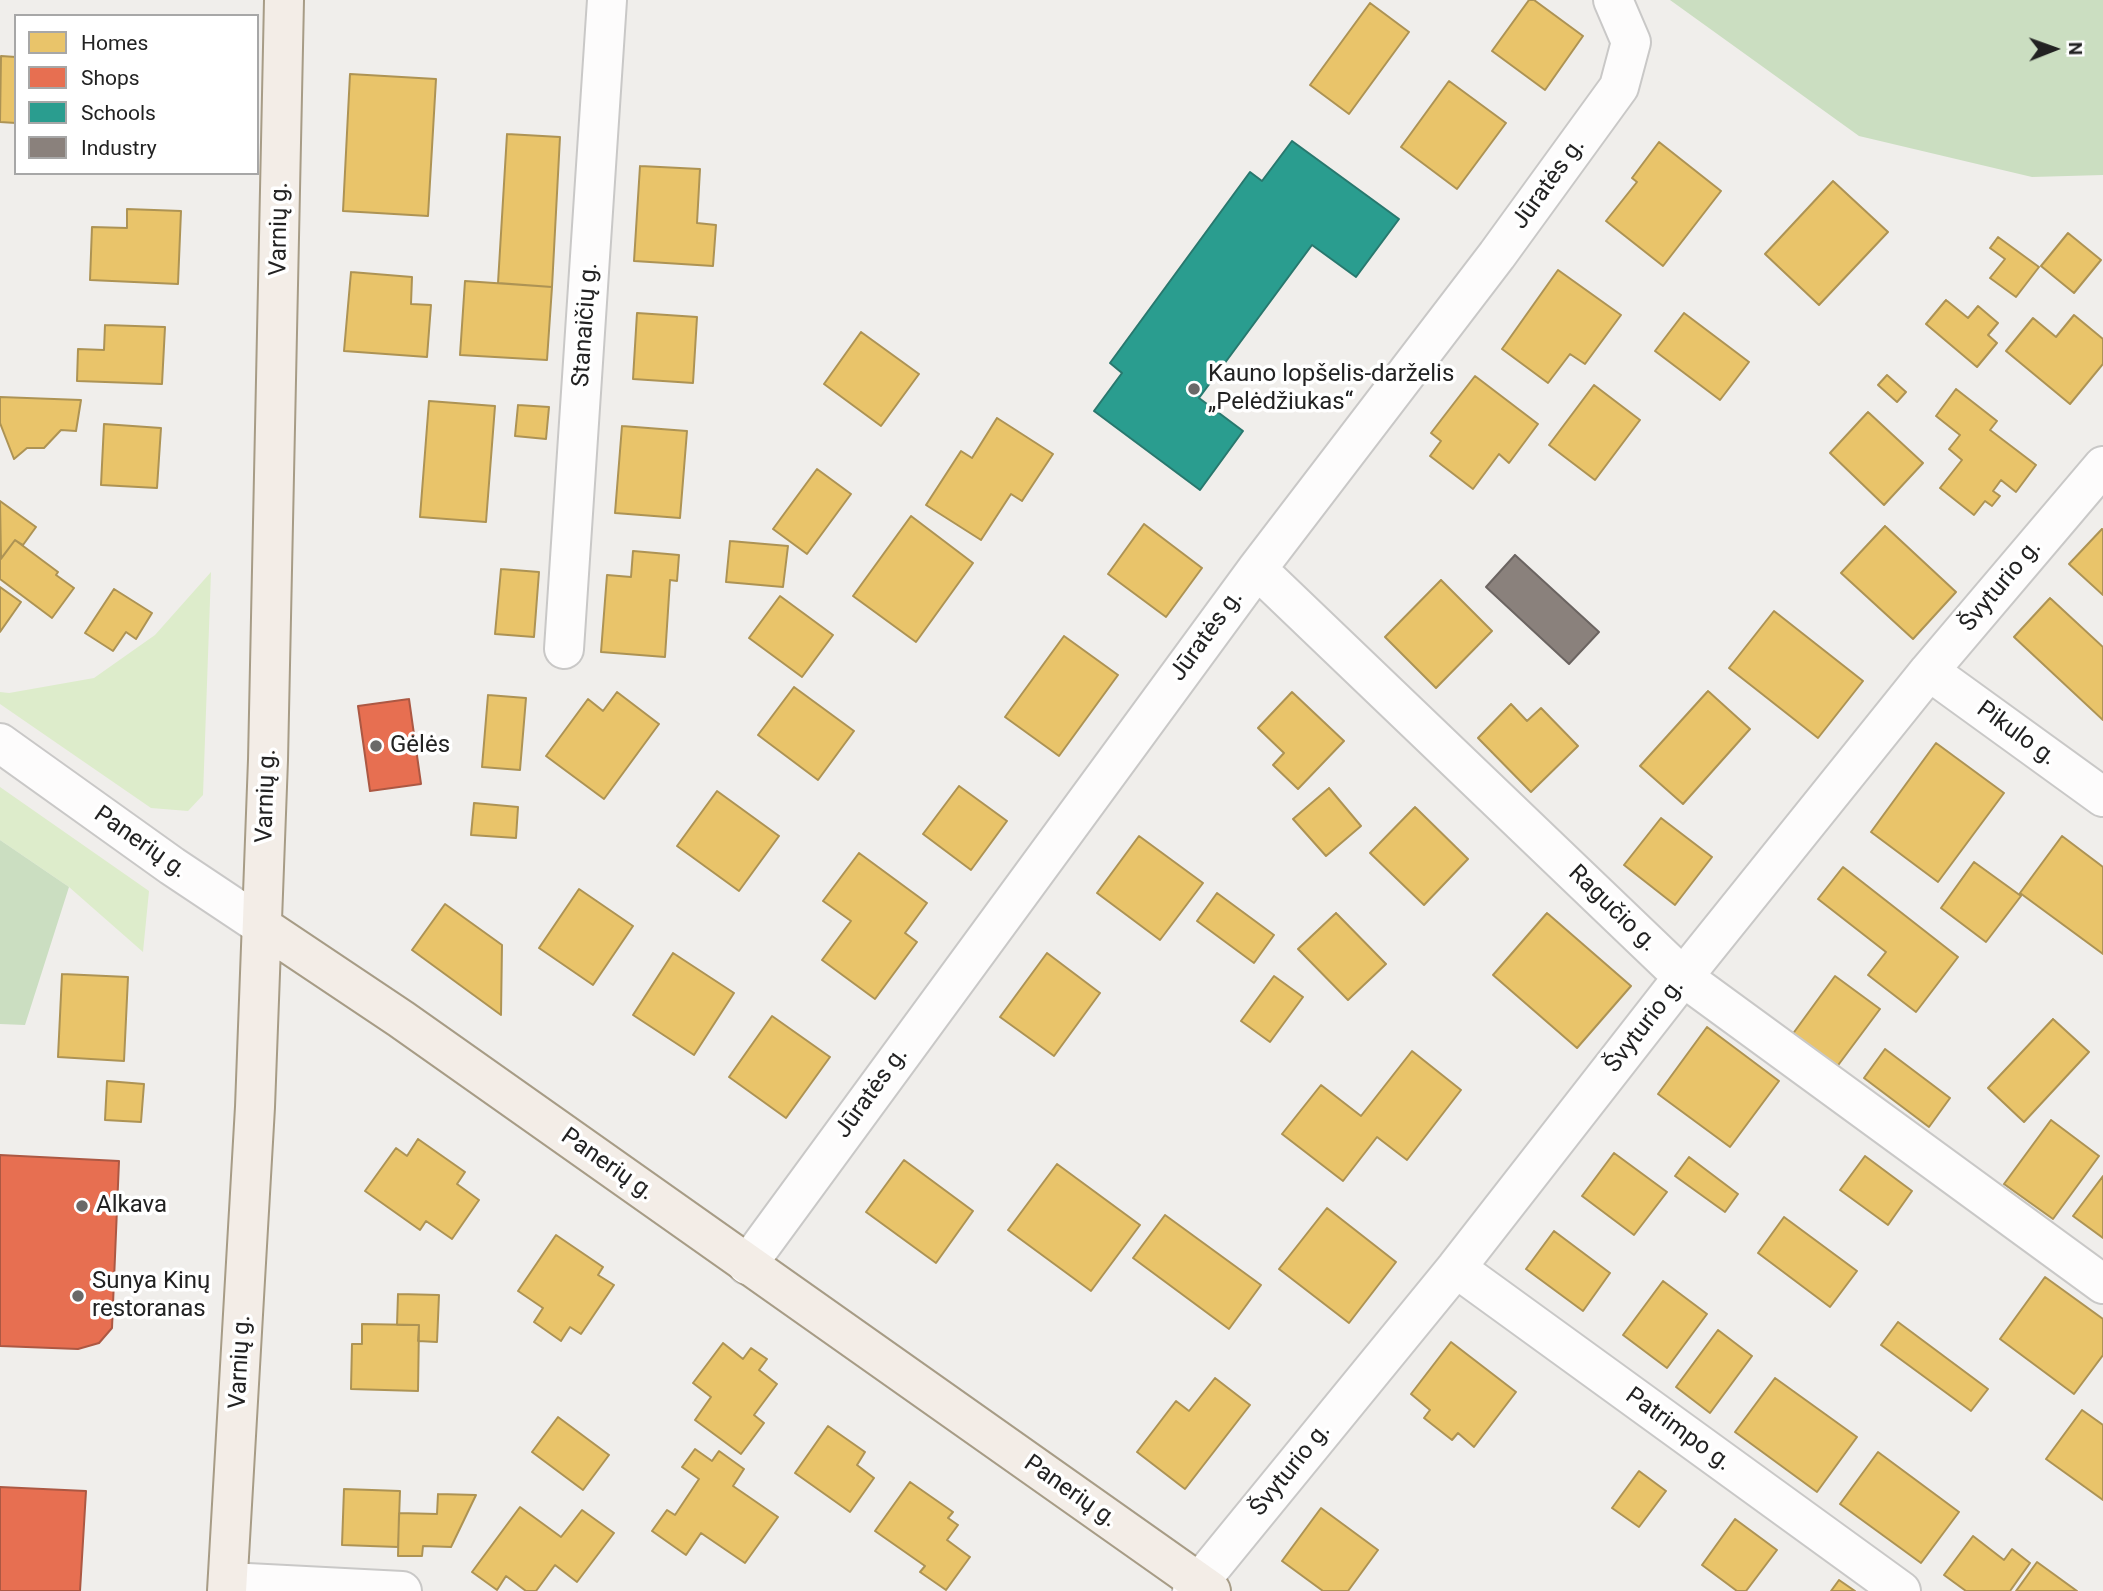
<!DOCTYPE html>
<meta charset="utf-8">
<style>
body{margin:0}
#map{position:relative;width:2103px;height:1591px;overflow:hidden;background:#f0eeeb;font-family:Roboto,sans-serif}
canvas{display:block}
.legend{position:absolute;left:14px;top:14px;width:245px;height:161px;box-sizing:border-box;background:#fff;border:2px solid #a7a7a7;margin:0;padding:9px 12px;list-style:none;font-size:21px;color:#222}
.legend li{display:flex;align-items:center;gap:14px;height:35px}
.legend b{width:35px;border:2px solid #a7a7a7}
.north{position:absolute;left:2019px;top:14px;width:70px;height:70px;-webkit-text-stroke:5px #fff;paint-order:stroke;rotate:89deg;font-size:19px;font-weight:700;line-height:28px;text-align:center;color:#222}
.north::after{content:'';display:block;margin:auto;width:24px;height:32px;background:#222;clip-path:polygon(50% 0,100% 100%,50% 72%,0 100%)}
</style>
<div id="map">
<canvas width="2103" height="1591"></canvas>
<ul class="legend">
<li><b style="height:19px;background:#e9c46a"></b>Homes</li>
<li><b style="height:19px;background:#e76f51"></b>Shops</li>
<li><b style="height:19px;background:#2a9d8f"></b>Schools</li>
<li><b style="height:19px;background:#8a817c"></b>Industry</li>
</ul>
<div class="north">N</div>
</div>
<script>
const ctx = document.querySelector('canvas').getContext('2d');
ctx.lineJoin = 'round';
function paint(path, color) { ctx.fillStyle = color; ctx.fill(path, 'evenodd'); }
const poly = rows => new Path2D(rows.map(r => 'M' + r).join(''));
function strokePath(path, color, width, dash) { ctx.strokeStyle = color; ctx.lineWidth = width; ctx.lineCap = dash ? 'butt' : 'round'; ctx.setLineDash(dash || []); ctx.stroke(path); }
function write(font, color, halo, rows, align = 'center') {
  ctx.font = font + ' Roboto,sans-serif'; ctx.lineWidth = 7; ctx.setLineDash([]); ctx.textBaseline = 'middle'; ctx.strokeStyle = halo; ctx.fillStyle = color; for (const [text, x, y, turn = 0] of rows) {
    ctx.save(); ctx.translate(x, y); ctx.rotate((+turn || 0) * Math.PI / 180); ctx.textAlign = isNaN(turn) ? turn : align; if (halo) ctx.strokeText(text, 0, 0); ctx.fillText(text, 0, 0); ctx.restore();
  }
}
paint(poly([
 [211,572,203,795,188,811,151,808,0,704,0,692,9,693,94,678,155,635],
 [0,787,149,891,143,952,69,887,0,840]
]), '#ddeccb');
paint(poly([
 [1670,0,2103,0,2103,175,2032,177,1859,136],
 [0,840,69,887,25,1025,0,1024]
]), '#cbdec1');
const homes = poly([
 [1529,0,1534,0,1583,36,1545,90,1492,51,1529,0],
 [1370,3,1409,32,1349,114,1310,85,1370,3],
 [1,56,16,57,16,123,0,122,1,56],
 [350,74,436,79,428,216,343,211,350,74],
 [1449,81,1506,123,1457,189,1401,147,1449,81],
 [507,134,560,137,552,287,498,283,507,134],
 [1659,142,1721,191,1663,266,1606,221,1637,182,1632,178,1659,142],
 [640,166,700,169,697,223,716,225,713,266,634,261,640,166],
 [1833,181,1888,232,1819,305,1765,254,1833,181],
 [127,209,181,211,178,284,90,280,92,227,127,228,127,209],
 [2068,233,2101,260,2074,293,2041,266,2068,233],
 [1998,237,2039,267,2016,297,1990,278,2005,259,1990,248,1998,237],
 [1558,270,1621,315,1585,364,1570,354,1548,383,1502,349,1558,270],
 [351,272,412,277,411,304,431,305,427,357,344,351,351,272],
 [465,281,552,287,547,360,460,355,465,281],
 [1946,300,1968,318,1978,306,1998,323,1988,335,1997,343,1977,367,1926,324,1946,300],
 [637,313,697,317,693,383,633,379,637,313],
 [1684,313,1749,362,1720,400,1655,351,1684,313],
 [2074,315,2103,339,2103,364,2070,404,2006,351,2033,318,2056,337,2074,315],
 [105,325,165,327,162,384,77,381,78,349,104,350,105,325],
 [861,332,919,374,881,426,824,384,861,332],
 [1887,375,1906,392,1897,402,1878,385,1887,375],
 [1475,376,1538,424,1509,463,1499,454,1473,489,1430,456,1441,441,1431,433,1475,376],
 [1594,385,1640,420,1595,480,1549,445,1594,385],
 [1956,389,1997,421,1990,430,2036,465,2016,492,2001,480,1993,491,2000,496,1992,506,1985,501,1974,515,1940,488,1962,460,1949,449,1960,435,1936,416,1956,389],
 [0,397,81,400,76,431,61,430,44,448,27,448,14,459,0,423,0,397],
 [429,401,495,406,486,522,420,517,429,401],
 [518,405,549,407,546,439,515,436,518,405],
 [1868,412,1923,463,1884,505,1830,453,1868,412],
 [997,418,1053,454,1022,501,1011,494,981,540,926,505,961,451,972,458,997,418],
 [104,424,161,428,157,488,101,485,104,424],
 [622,426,687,431,680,518,615,513,622,426],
 [817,469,851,494,807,554,773,529,817,469],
 [0,501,36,527,23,545,15,540,1,559,0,501],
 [911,516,973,563,916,642,853,596,911,516],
 [1144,524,1202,568,1166,617,1108,574,1144,524],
 [1885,526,1956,592,1913,639,1841,573,1885,526],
 [2102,529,2103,530,2103,595,2069,564,2102,529],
 [15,540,58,572,56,575,74,588,52,618,0,579,0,560,15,540],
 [730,541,788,546,783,587,726,582,730,541],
 [633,551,679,555,677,581,670,580,665,657,601,652,607,575,631,577,633,551],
 [501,569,539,572,534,637,495,634,501,569],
 [1441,580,1492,631,1436,688,1385,637,1441,580],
 [0,587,21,602,0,632,0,587],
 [114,589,152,613,136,639,126,632,113,651,85,633,114,589],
 [780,596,833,635,802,677,749,638,780,596],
 [2050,598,2103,647,2103,720,2014,637,2050,598],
 [1774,611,1863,681,1818,738,1729,668,1774,611],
 [1064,636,1118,675,1059,756,1005,717,1064,636],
 [794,687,854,731,818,780,758,735,794,687],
 [1708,691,1750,729,1683,804,1640,766,1708,691],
 [617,692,659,724,604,799,546,756,588,699,603,711,617,692],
 [1292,692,1344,741,1298,789,1273,765,1284,753,1258,728,1292,692],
 [488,695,526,698,520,770,482,767,488,695],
 [1511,704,1527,721,1541,708,1578,746,1531,792,1478,738,1511,704],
 [1936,743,2004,793,1938,882,1871,832,1936,743],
 [959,786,1007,821,971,870,923,834,959,786],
 [1329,788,1361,826,1326,856,1293,819,1329,788],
 [717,791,779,836,739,891,677,846,717,791],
 [474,803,518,807,516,838,471,835,474,803],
 [1415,807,1468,859,1424,905,1370,853,1415,807],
 [1661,818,1712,857,1675,905,1624,865,1661,818],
 [1139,836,1203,883,1160,940,1097,893,1139,836],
 [2062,836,2103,867,2103,954,2020,893,2062,836],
 [859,853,927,903,905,933,917,942,875,999,822,960,851,921,823,901,859,853],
 [1974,862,2021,896,1986,942,1941,908,1974,862],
 [1843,867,1958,957,1916,1012,1868,975,1886,952,1818,899,1843,867],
 [579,889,633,926,593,985,539,948,579,889],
 [1217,893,1274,935,1254,963,1197,921,1217,893],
 [445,904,502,945,501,1015,412,950,445,904],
 [1336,913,1386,964,1348,1000,1298,949,1336,913],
 [1547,913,1631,986,1577,1048,1493,975,1547,913],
 [673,953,734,993,694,1055,633,1015,673,953],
 [1047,953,1100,993,1054,1056,1000,1017,1047,953],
 [62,974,128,977,124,1061,58,1057,62,974],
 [1274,976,1303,997,1270,1042,1241,1021,1274,976],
 [1835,976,1880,1009,1836,1068,1792,1035,1835,976],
 [772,1016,830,1057,786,1118,729,1077,772,1016],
 [2053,1019,2089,1052,2024,1122,1988,1088,2053,1019],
 [1707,1027,1779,1081,1730,1147,1658,1094,1707,1027],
 [1885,1049,1950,1098,1929,1127,1864,1078,1885,1049],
 [1412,1051,1461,1090,1407,1160,1377,1137,1343,1181,1282,1134,1321,1085,1361,1116,1412,1051],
 [107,1081,144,1084,141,1122,105,1120,107,1081],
 [2051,1120,2099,1156,2053,1219,2004,1184,2051,1120],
 [418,1139,465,1172,457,1184,479,1200,452,1239,426,1221,420,1230,365,1191,396,1148,407,1156,418,1139],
 [1614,1153,1667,1192,1634,1235,1582,1196,1614,1153],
 [1865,1156,1912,1191,1888,1225,1840,1190,1865,1156],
 [1689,1157,1738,1194,1725,1212,1675,1176,1689,1157],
 [904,1160,973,1211,936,1263,866,1212,904,1160],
 [1057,1164,1140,1225,1091,1291,1008,1230,1057,1164],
 [2103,1176,2103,1238,2073,1216,2103,1176],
 [1327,1208,1396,1262,1349,1323,1279,1269,1327,1208],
 [1165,1215,1261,1285,1229,1329,1133,1258,1165,1215],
 [1784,1217,1857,1271,1830,1307,1758,1253,1784,1217],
 [1554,1231,1610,1273,1583,1311,1526,1269,1554,1231],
 [556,1235,603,1267,598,1275,614,1285,581,1334,570,1327,561,1341,534,1322,543,1308,518,1291,556,1235],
 [2045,1277,2103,1319,2103,1355,2074,1394,2000,1339,2045,1277],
 [1663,1281,1707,1314,1667,1368,1623,1335,1663,1281],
 [398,1294,439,1295,437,1342,418,1341,419,1325,397,1325,398,1294],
 [1898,1322,1988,1389,1971,1411,1881,1345,1898,1322],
 [362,1324,419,1325,418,1391,351,1389,352,1344,362,1344,362,1324],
 [1718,1330,1752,1356,1710,1413,1676,1387,1718,1330],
 [1451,1342,1516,1392,1474,1447,1458,1433,1452,1440,1424,1418,1430,1410,1411,1394,1451,1342],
 [723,1343,743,1359,751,1348,767,1359,759,1370,777,1384,754,1415,764,1423,741,1454,695,1420,711,1397,693,1383,723,1343],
 [1215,1378,1250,1405,1185,1489,1137,1452,1176,1401,1189,1411,1215,1378],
 [1775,1378,1857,1437,1817,1492,1735,1432,1775,1378],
 [2082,1410,2103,1425,2103,1500,2046,1459,2082,1410],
 [558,1417,609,1455,583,1490,532,1452,558,1417],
 [828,1426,865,1452,857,1465,874,1478,850,1512,795,1473,828,1426],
 [695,1449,712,1461,719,1451,744,1469,733,1486,778,1517,745,1563,701,1533,686,1555,652,1531,667,1510,675,1515,699,1479,682,1467,695,1449],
 [1878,1452,1959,1512,1921,1563,1840,1504,1878,1452],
 [1639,1471,1666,1491,1639,1527,1612,1508,1639,1471],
 [910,1482,953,1512,948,1518,958,1525,947,1540,970,1557,946,1590,920,1572,925,1566,875,1531,910,1482],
 [344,1489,400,1491,398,1547,342,1545,344,1489],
 [438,1494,476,1495,451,1547,423,1546,422,1556,398,1556,399,1513,437,1514,438,1494],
 [520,1507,561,1537,582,1510,614,1533,577,1582,555,1565,536,1591,526,1591,506,1576,497,1590,472,1572,520,1507],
 [1321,1508,1378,1550,1348,1591,1323,1591,1282,1561,1321,1508],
 [1735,1519,1777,1550,1746,1591,1737,1591,1702,1565,1735,1519],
 [1973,1536,2004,1560,2012,1549,2030,1563,2010,1591,1966,1591,1944,1575,1973,1536],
 [2037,1562,2077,1591,2016,1591,2037,1562],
 [1839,1580,1855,1591,1831,1591,1839,1580]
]);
paint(homes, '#e9c46a');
strokePath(homes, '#ad9354', 2);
const shops = poly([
 [409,699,421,784,370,791,358,706,409,699],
 [0,1155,119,1161,112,1328,99,1343,78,1349,0,1346,0,1155],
 [0,1487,86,1491,80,1591,0,1591,0,1487]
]);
paint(shops, '#e76f51');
strokePath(shops, '#ac5843', 2);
const schools = poly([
 [1292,141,1399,219,1356,277,1312,245,1199,398,1243,431,1200,490,1094,411,1122,373,1110,363,1250,172,1262,181,1292,141]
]);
paint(schools, '#2a9d8f');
strokePath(schools, '#28786e', 2);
const industry = poly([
 [1515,555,1599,632,1569,664,1486,587,1515,555]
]);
paint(industry, '#8a817c');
strokePath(industry, '#6b6461', 2);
const minor = poly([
 [1257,569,1683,977,2103,1284],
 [564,649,607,0],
 [1929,671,2103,797],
 [0,743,172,866,262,926],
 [747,1265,1257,569,1497,255,1619,87,1631,42,1613,0],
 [1456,1268,1901,1591],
 [228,1582,402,1591],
 [1192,1591,1456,1268,1683,977,1929,671,2103,466]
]);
const major = poly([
 [262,926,401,1019,1211,1591],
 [227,1591,255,1107,268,760,284,0]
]);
strokePath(minor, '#c9c8c7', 42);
strokePath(major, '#a79c86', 42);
strokePath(minor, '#fdfcfc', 38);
strokePath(major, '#f3ede7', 38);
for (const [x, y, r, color] of [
 [1194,389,7,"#6a6968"],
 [376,746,7,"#6a6968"],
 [82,1206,7,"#6a6968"],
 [78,1296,7,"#6a6968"]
]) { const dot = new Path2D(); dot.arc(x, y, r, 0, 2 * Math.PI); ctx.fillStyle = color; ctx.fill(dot); strokePath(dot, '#fff', 2.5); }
write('24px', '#222', '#fff', [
 ["Jūratės g.",1549,184,-54],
 ["Varnių g.",280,229,-89],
 ["Stanaičių g.",586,325,-86],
 ["Švyturio g.",2001,586,-50],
 ["Jūratės g.",1207,636,-54],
 ["Pikulo g.",2016,734,36],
 ["Varnių g.",267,796,-88],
 ["Panerių g.",140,843,35],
 ["Ragučio g.",1612,909,44],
 ["Švyturio g.",1645,1026,-52],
 ["Jūratės g.",872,1093,-54],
 ["Panerių g.",607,1165,35],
 ["Varnių g.",241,1362,-87],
 ["Patrimpo g.",1678,1430,36],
 ["Švyturio g.",1291,1470,-51],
 ["Panerių g.",1070,1492,35]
]);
write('24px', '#222', '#fff', [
 ["Kauno lopšelis-darželis",1208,375],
 ["„Pelėdžiukas“",1208,403],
 ["Gėlės",390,746],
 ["Alkava",96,1206],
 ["Sunya Kinų",92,1282],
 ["restoranas",92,1310]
], 'left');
</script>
